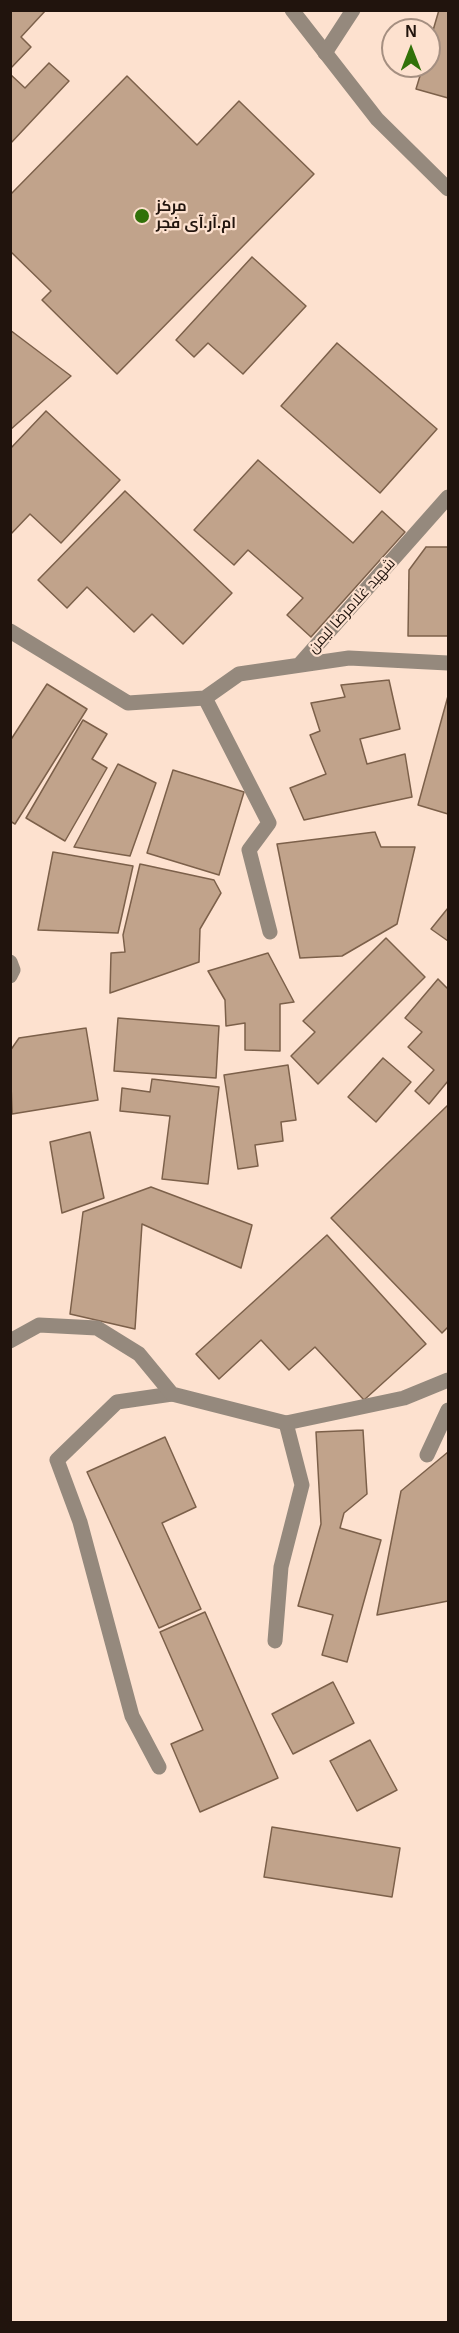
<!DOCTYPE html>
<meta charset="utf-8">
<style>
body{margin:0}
#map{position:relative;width:459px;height:2333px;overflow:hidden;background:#fde1cf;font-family:Helvetica,sans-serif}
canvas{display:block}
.frame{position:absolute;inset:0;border:12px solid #21140d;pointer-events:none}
.north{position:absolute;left:381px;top:18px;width:60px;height:60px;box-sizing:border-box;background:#fde1cf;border:2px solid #a58f81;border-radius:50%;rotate:0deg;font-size:16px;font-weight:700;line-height:24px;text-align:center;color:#21140d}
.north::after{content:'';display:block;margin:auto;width:21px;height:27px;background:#317109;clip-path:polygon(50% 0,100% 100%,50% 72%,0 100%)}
</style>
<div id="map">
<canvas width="459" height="2333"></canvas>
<div class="frame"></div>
<div class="north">N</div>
</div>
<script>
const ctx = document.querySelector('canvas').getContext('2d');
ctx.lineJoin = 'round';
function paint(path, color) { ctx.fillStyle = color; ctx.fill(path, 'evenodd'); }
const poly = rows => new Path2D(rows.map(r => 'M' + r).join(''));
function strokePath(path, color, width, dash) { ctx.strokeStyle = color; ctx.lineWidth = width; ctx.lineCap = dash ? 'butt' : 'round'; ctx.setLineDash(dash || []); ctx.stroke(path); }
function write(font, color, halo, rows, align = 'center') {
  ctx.font = font + ' Helvetica,Cairo,sans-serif'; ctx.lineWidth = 4.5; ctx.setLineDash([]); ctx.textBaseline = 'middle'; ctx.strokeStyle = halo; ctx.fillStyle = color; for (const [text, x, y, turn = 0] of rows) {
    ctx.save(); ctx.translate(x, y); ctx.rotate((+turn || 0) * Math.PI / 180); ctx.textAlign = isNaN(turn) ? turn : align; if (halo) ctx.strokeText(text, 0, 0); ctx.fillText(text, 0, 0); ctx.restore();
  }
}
const building = poly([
 [10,10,46,10,21,37,31,47,10,69,10,10],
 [439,10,448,10,448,98,416,89,423,66,429,66,429,44,439,10],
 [49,63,69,81,10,144,10,74,25,88,49,63],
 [127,76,197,145,239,101,314,174,117,374,42,300,51,291,10,251,10,195,127,76],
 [252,257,306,306,243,374,208,343,194,357,176,340,252,257],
 [10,330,71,376,10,430,10,330],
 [337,343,437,429,380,493,281,406,337,343],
 [46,411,120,480,61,543,30,514,10,535,10,449,46,411],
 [258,460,353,543,382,511,405,532,311,637,287,615,303,598,248,550,234,565,194,530,258,460],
 [125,491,232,593,183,644,152,614,134,632,87,587,67,608,38,580,125,491],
 [426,547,448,547,448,636,408,636,409,570,426,547],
 [389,680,400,729,360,739,367,764,405,754,412,797,304,820,290,788,326,774,310,735,320,731,311,703,345,697,341,685,389,680],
 [47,684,87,709,15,824,10,821,10,741,47,684],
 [448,696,448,814,418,805,448,696],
 [83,720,107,734,92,759,107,768,65,841,26,818,83,720],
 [118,764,156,783,130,856,74,847,118,764],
 [173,770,244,792,219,875,147,853,173,770],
 [375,832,381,847,415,847,397,924,342,956,300,958,277,844,375,832],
 [53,852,133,866,118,933,38,930,53,852],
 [140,864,214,880,221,893,200,929,199,962,110,993,111,953,125,952,123,935,140,864],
 [448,908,448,941,431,929,448,908],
 [386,938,425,977,318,1084,291,1056,315,1032,303,1021,386,938],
 [268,953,294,1002,280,1004,280,1051,245,1050,245,1023,226,1026,225,1000,208,971,268,953],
 [438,979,448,989,448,1081,429,1104,415,1091,434,1070,408,1047,422,1032,405,1018,438,979],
 [118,1018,219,1026,216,1078,114,1071,118,1018],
 [86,1028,98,1100,12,1114,10,1051,19,1038,86,1028],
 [383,1058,411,1082,376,1122,348,1097,383,1058],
 [288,1065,296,1120,281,1122,283,1141,255,1145,258,1166,238,1169,224,1075,288,1065],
 [152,1079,219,1087,208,1184,162,1179,170,1116,120,1111,122,1088,150,1092,152,1079],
 [448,1105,448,1327,442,1333,331,1218,448,1105],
 [90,1132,104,1198,62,1213,50,1142,90,1132],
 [151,1187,252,1225,241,1268,142,1224,135,1329,70,1314,83,1212,151,1187],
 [327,1235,426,1344,364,1400,315,1347,289,1370,261,1340,219,1379,196,1354,327,1235],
 [363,1430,367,1494,344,1513,340,1528,381,1540,347,1662,322,1655,333,1615,298,1606,321,1524,316,1432,363,1430],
 [165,1437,196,1507,162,1523,201,1609,159,1628,87,1472,165,1437],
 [448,1452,448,1601,377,1615,401,1491,448,1452],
 [205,1612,278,1778,200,1812,171,1744,203,1730,160,1632,205,1612],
 [333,1682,354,1723,293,1754,272,1714,333,1682],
 [370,1740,397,1790,357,1811,330,1761,370,1740],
 [272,1827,400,1848,392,1897,264,1877,272,1827]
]);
paint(building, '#c1a38b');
strokePath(building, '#7c604a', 1.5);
strokePath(poly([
 [325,53,353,10],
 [205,698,269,823,249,850,270,932],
 [10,962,13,970,10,976],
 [427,1455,448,1410],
 [275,1641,281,1567,302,1485,286,1423],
 [159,1767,132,1716,80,1522,57,1460,117,1402,172,1394]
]), '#95897d', 15);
strokePath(poly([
 [10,631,128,703,205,698,239,674,349,658,448,663],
 [300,664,448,497],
 [10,1341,39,1325,97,1328,139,1354,172,1394,286,1423,404,1398,448,1380]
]), '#95897d', 15);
strokePath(poly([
 [292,10,377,119,448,189]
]), '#95897d', 15);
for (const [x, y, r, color] of [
 [142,216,8,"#317109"]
]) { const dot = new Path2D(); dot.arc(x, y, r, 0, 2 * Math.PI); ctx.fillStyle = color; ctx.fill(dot); strokePath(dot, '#fde1cf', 2); }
write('bold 15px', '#21140d', '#fde1cf', [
 ["مرکز",156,207],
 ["ام.آر.آی فجر",156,224]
], 'left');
write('15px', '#21140d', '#fde1cf', [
 ["شهید غلامرضا لیمن",352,606,-48]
]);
</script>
